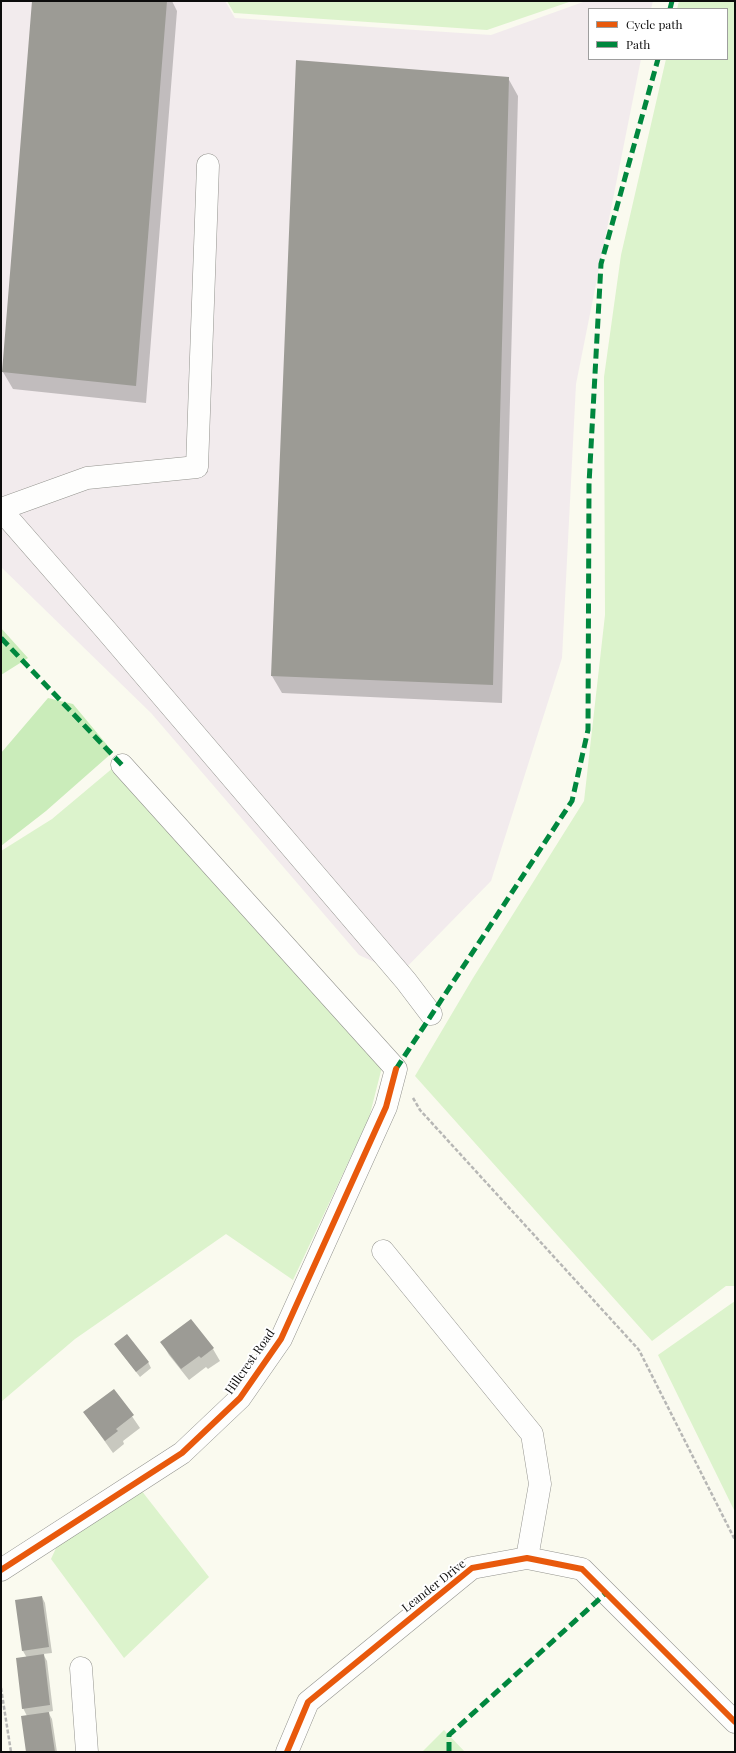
<!DOCTYPE html>
<style>
body{margin:0}
#map{position:relative;width:736px;height:1753px;overflow:hidden;background:#fafaef;font-family:"Playfair Display",serif}
canvas{display:block}
.frame{position:absolute;inset:0;border:2px solid #0c0c0c;pointer-events:none}
.legend{position:absolute;left:588px;top:8px;width:140px;height:52px;box-sizing:border-box;background:#fff;border:1px solid #9e9e9e;margin:0;padding:5px 7px;list-style:none;font-size:12px;color:#0c0c0c}
.legend li{display:flex;align-items:center;gap:8px;height:20px}
.legend b{width:20px;border:1px solid #9e9e9e}
</style>
<div id="map">
<canvas width="736" height="1753"></canvas>
<div class="frame"></div>
<ul class="legend">
<li><b style="height:5px;background:#e8590c"></b>Cycle path</li>
<li><b style="height:5px;background:#00873e"></b>Path</li>
</ul>
</div>
<script>
const ctx = document.querySelector('canvas').getContext('2d');
ctx.lineJoin = 'round';
function paint(path, color) { ctx.fillStyle = color; ctx.fill(path, 'evenodd'); }
const poly = rows => new Path2D(rows.map(r => 'M' + r).join(''));
function strokePath(path, color, width, dash) { ctx.strokeStyle = color; ctx.lineWidth = width; ctx.lineCap = dash ? 'butt' : 'round'; ctx.setLineDash(dash || []); ctx.stroke(path); }
function write(font, color, halo, rows, align = 'center') {
  ctx.font = font + ' "Playfair Display",serif'; ctx.lineWidth = 4; ctx.setLineDash([]); ctx.textBaseline = 'middle'; ctx.strokeStyle = halo; ctx.fillStyle = color; for (const [text, x, y, turn = 0] of rows) {
    ctx.save(); ctx.translate(x, y); ctx.rotate((+turn || 0) * Math.PI / 180); ctx.textAlign = isNaN(turn) ? turn : align; if (halo) ctx.strokeText(text, 0, 0); ctx.fillText(text, 0, 0); ctx.restore();
  }
}
paint(poly([
 [1,1,225,1,235,18,491,35,586,1,653,1,651,9,589,9,589,59,641,59,576,384,562,658,491,881,400,974,359,955,151,713,1,567]
]), '#f2ebed');
paint(poly([
 [227,1,572,1,487,30,234,13],
 [679,1,735,1,735,1286,726,1286,652,1341,415,1076,473,978,584,801,605,615,604,377,621,255,666,59,727,59,727,9,677,9],
 [114,767,382,1067,369,1118,293,1280,226,1234,75,1339,1,1402,1,851,52,819],
 [735,1301,735,1512,658,1355],
 [141,1490,209,1577,124,1658,51,1559,57,1546],
 [444,1730,465,1752,422,1752]
]), '#dcf3cc');
paint(poly([
 [1,628,28,658,1,675],
 [48,698,73,704,113,752,46,811,1,846,1,753]
]), '#caecba');
paint(poly([
 [33,1,172,1,177,11,146,403,13,389,3,372],
 [508,78,518,96,502,703,282,693,272,676],
 [162,1343,213,1349,220,1361,208,1369,206,1367,189,1380,169,1355],
 [119,1350,148,1362,151,1368,140,1377],
 [114,1390,140,1428,123,1441,124,1444,113,1453,84,1412],
 [42,1597,45,1603,52,1653,43,1654,47,1661,53,1711,48,1712,52,1719,57,1752,27,1752,27,1716,23,1708,27,1658,23,1651]
]), '#0003');
paint(poly([
 [32,1,167,1,136,386,2,372],
 [296,60,509,77,493,685,271,676],
 [191,1319,214,1348,201,1358,199,1356,181,1369,160,1342],
 [127,1334,149,1362,136,1372,114,1344],
 [114,1389,134,1415,116,1429,118,1431,105,1441,83,1412],
 [42,1596,49,1647,22,1651,15,1600],
 [44,1654,50,1705,22,1709,16,1658],
 [49,1712,55,1752,26,1752,21,1716]
]), '#9c9b95');
const minor = poly([
 [1,509,87,478,197,467,208,165],
 [1,510,105,629,406,981,431,1014],
 [383,1251,532,1434,540,1484,527,1558],
 [1,1570,182,1453,240,1398,281,1339,386,1107,396,1069,122,765],
 [81,1668,87,1752],
 [287,1752,308,1702,472,1568,527,1558,582,1569,735,1722]
]);
strokePath(minor, '#93938e', 23);
strokePath(poly([
 [413,1098,420,1110,639,1350,735,1540],
 [1,1688,11,1752]
]), '#b7b7b5', 2.5, [4, 2]);
strokePath(minor, '#fefefd', 22);
strokePath(poly([
 [670,9,672,1],
 [1,638,122,765],
 [396,1069,572,801,588,730,589,484,601,264,658,59],
 [449,1752,449,1735,606,1593]
]), '#00873e', 5, [10, 5]);
strokePath(poly([
 [1,1570,182,1453,240,1398,281,1339,386,1107,396,1069],
 [287,1752,308,1702,472,1568,527,1558,582,1569,735,1722]
]), '#e8590c', 6);
write('12px', '#0c0c0c', '#fff', [
 ["Hillcrest Road",250,1362,-55],
 ["Leander Drive",434,1586,-38]
]);
</script>
